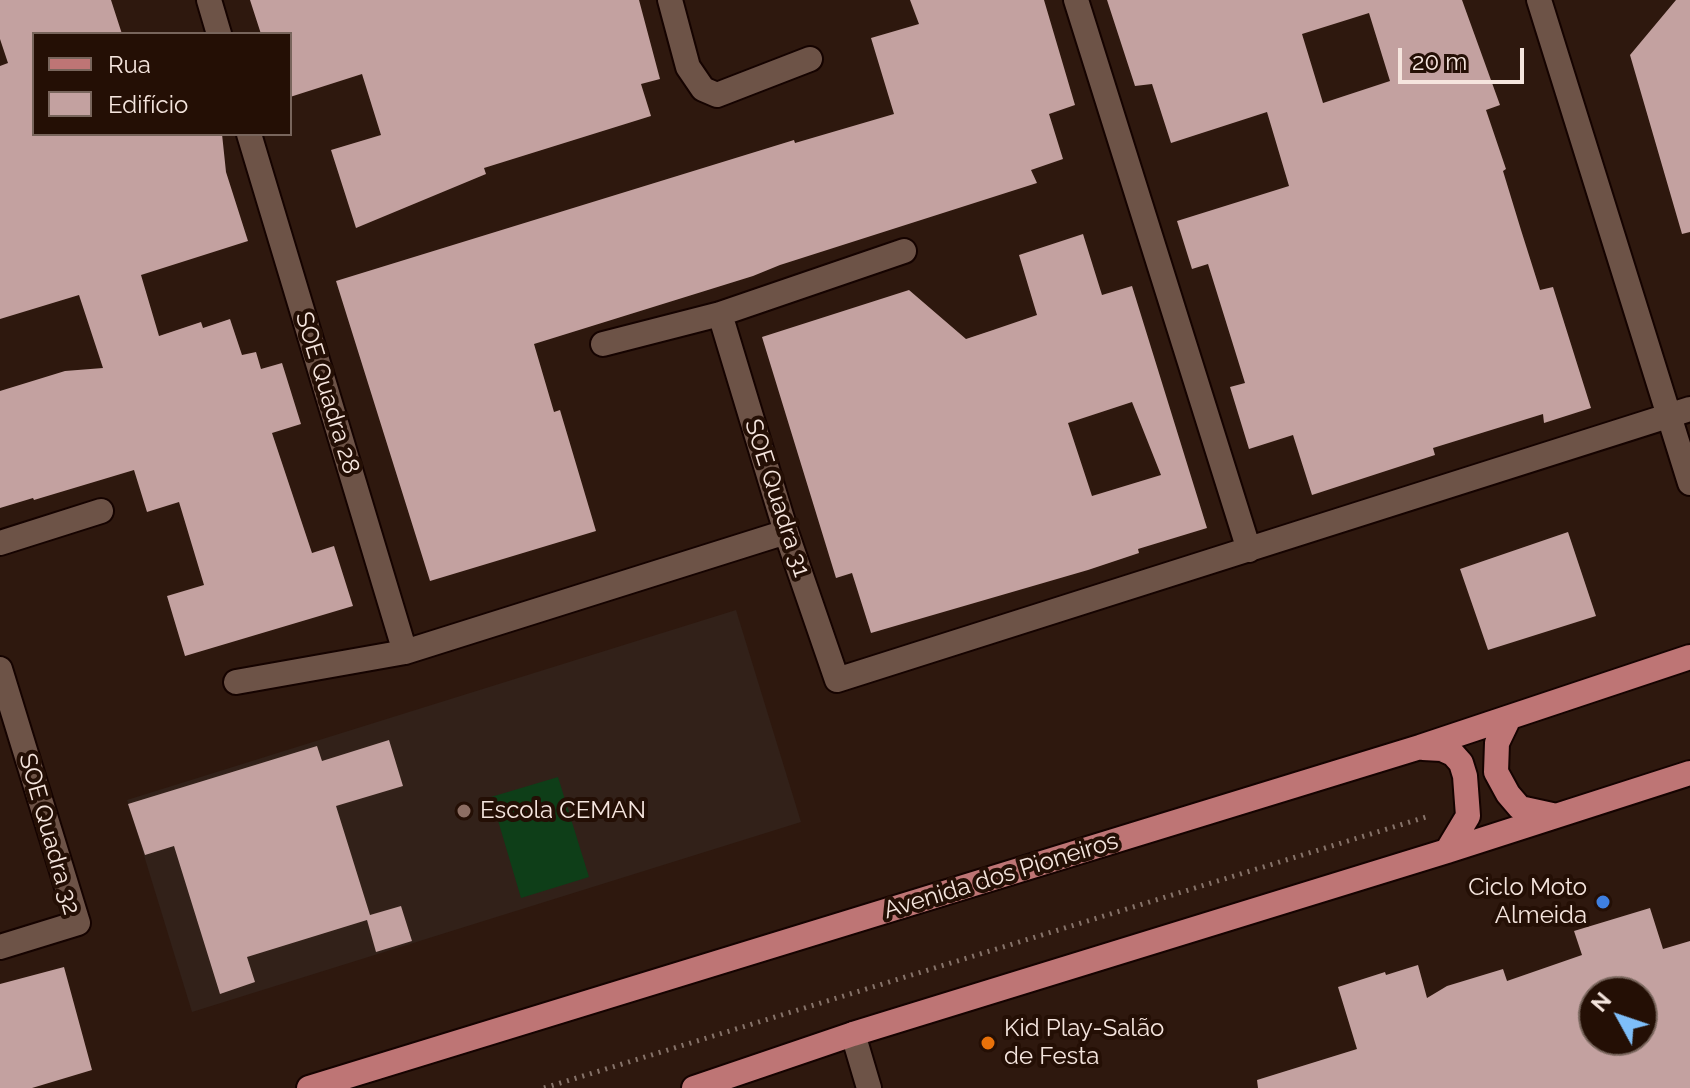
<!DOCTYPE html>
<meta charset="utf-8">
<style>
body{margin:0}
#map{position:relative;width:1690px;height:1088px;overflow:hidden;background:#2e180e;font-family:Raleway,sans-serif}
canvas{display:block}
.legend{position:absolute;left:32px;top:32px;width:260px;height:104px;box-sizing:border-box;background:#240f05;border:2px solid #78655c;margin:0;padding:10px 14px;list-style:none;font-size:24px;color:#f5e5de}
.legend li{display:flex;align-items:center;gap:16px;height:40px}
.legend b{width:40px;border:2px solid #78655c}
.north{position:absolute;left:1578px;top:976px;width:80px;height:80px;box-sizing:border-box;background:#240f05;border:2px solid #78655c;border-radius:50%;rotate:310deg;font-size:22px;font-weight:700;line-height:32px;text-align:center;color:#f5e5de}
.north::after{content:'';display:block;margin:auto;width:28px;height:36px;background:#7ebef9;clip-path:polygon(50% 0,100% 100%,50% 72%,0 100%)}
.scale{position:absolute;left:1398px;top:48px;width:126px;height:36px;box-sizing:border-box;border:4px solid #f5e5de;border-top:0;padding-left:10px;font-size:24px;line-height:28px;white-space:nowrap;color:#f5e5de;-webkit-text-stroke:6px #240f05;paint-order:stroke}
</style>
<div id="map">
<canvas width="1690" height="1088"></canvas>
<ul class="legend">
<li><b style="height:10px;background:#be7575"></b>Rua</li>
<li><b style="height:22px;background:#c3a1a0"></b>Edifício</li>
</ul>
<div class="north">N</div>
<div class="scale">20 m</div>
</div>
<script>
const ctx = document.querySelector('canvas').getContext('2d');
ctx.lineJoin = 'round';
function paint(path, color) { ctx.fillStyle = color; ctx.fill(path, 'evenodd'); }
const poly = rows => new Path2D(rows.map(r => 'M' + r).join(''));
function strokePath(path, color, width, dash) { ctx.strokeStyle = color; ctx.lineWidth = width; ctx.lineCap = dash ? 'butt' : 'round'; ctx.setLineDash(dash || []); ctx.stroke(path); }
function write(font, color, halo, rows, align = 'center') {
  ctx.font = font + ' Raleway,sans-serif'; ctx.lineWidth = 8; ctx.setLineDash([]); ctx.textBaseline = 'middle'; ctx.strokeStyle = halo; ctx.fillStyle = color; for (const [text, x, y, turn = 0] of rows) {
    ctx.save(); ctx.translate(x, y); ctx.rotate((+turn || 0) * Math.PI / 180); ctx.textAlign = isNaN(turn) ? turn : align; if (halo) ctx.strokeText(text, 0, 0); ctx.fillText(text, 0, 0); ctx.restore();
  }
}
paint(poly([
 [736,610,801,822,192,1012,127,800]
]), '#322119');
paint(poly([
 [558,777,589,877,521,898,491,797]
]), '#0e3e18');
paint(poly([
 [0,0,111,0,122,34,34,34,34,134,222,134,226,172,248,241,141,275,159,336,201,322,203,328,230,319,242,355,256,352,261,369,282,363,301,424,272,433,312,553,334,546,353,606,185,656,167,596,204,585,179,502,147,512,134,470,34,500,33,498,0,508,0,391,65,371,103,368,79,295,0,319,0,66,8,63,0,39],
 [250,0,639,0,660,79,641,84,651,116,484,168,486,174,356,228,331,150,381,135,362,74,290,97,290,34,261,34],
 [910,0,1044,0,1075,105,1049,114,1063,159,1031,170,1037,183,780,265,753,276,534,344,554,412,560,410,596,531,430,581,336,281,794,140,795,143,894,114,871,38,919,24],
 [1107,0,1462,0,1500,105,1486,110,1506,169,1503,171,1521,230,1540,290,1553,287,1591,408,1544,423,1543,414,1433,448,1435,455,1312,495,1293,435,1249,449,1230,387,1245,383,1208,264,1192,269,1177,221,1289,186,1267,112,1171,143,1152,84,1135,86],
 [1369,13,1390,81,1323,103,1302,34],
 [1676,0,1690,0,1690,232,1682,234,1630,55],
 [1083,234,1102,295,1132,286,1207,528,1138,549,1139,553,1088,570,871,633,852,573,836,578,762,337,909,290,966,339,993,330,1037,315,1019,255],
 [1132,402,1161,475,1092,496,1068,423],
 [1568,532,1596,616,1488,650,1460,569],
 [389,740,403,786,336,806,370,915,401,906,412,941,376,952,367,920,247,957,255,982,220,994,174,846,145,855,128,804,317,746,322,761],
 [1650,908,1663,949,1690,941,1690,1088,1258,1088,1257,1080,1357,1049,1338,987,1385,972,1386,975,1418,965,1427,998,1447,986,1503,969,1507,981,1582,955,1574,931],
 [1594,992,1642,992,1642,1040,1594,1040],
 [64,967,92,1070,32,1088,0,1088,0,984]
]), '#c3a1a0');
const minor = poly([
 [209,0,219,34],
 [670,0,688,67,703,89,717,95,810,59],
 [1076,0,1249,550],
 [1539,0,1690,483],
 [249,134,405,652],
 [720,314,786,532,837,680,1690,409],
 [603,344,720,314,904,251],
 [0,543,101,511],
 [0,669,78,923,0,947],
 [236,682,405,652,786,532],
 [853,1034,869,1088]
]);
const major = poly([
 [1509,718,1497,743,1496,772,1508,794,1520,808,1552,815],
 [1423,748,1442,749,1453,754,1461,763,1465,776,1468,816,1447,851],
 [309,1088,1420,747,1690,657],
 [694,1088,853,1034,1447,851,1690,773]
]);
strokePath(minor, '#150300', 28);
strokePath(major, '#150300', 28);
strokePath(poly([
 [544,1088,1426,817]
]), '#86736a', 5, [2, 6]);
strokePath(minor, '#6d5347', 24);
strokePath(major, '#be7575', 24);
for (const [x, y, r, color] of [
 [464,811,8,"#8d6e63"],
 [1603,902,8,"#3f7fe0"],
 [988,1043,8,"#e8710a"]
]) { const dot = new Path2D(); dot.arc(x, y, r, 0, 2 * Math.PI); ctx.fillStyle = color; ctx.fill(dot); strokePath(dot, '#240f05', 3); }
write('24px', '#f5e5de', '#240f05', [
 ["SOE Quadra 28",327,393,73],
 ["SOE Quadra 31",777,498,72],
 ["SOE Quadra 32",49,834,74],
 ["Avenida dos Pioneiros",1001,876,-17]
]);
write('24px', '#f5e5de', '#240f05', [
 ["Escola CEMAN",480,811],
 ["Ciclo Moto",1587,888,"right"],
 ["Almeida",1587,916,"right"],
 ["Kid Play-Salão",1004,1029],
 ["de Festa",1004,1057]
], 'left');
</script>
